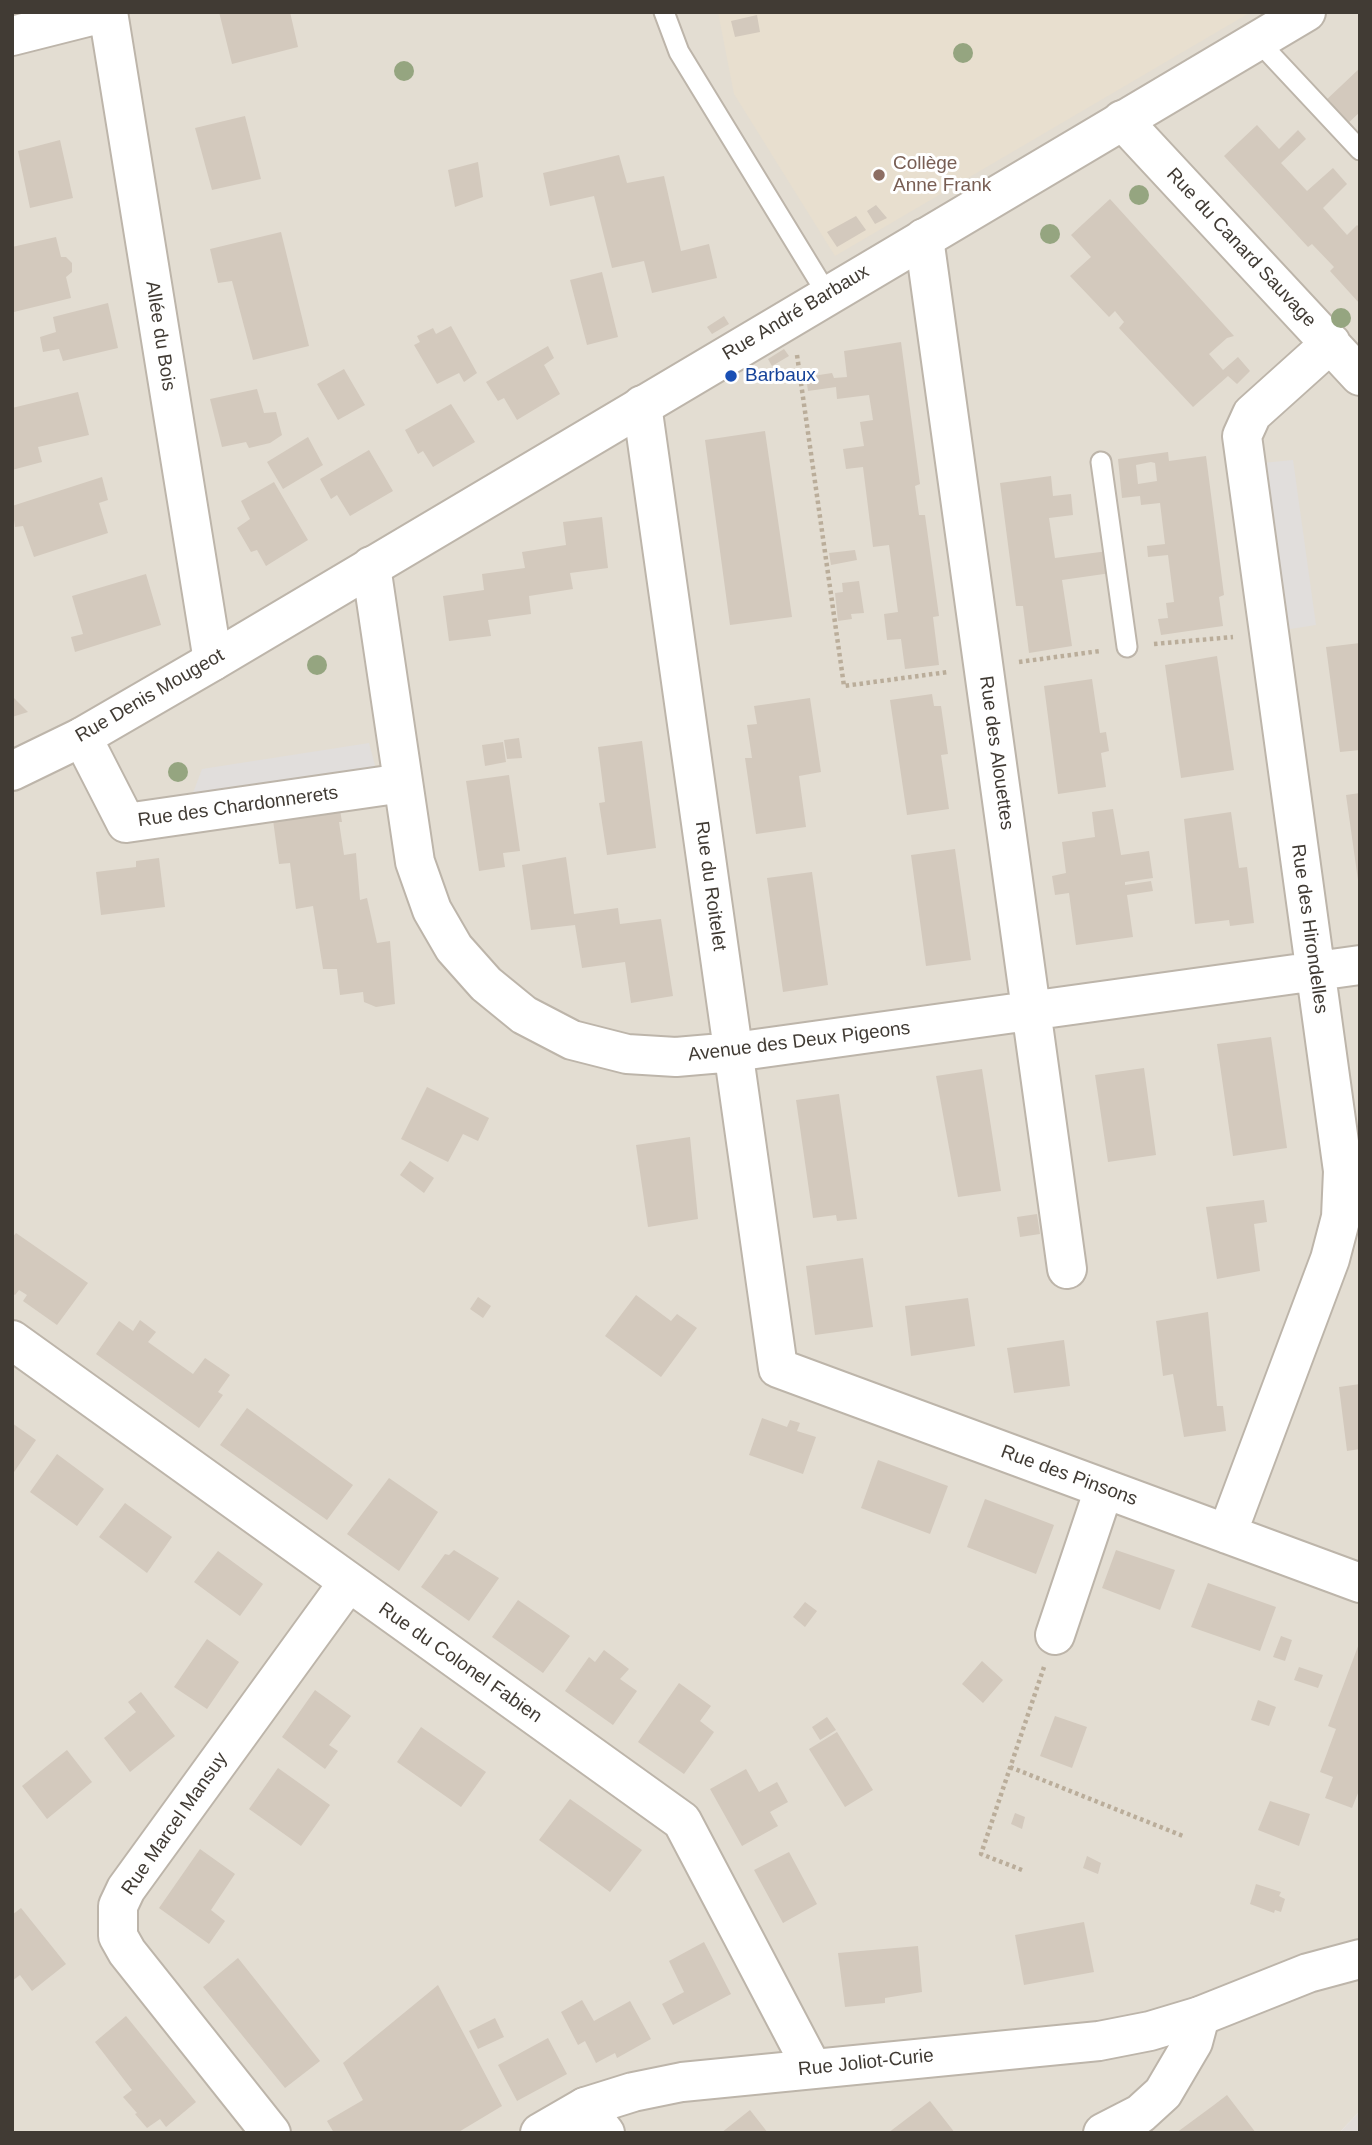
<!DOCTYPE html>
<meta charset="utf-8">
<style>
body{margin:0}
#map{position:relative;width:1372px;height:2145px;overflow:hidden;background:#f0ebe4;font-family:Helvetica,sans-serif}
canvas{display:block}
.frame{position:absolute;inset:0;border:14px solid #413b34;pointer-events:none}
</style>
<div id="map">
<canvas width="1372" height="2145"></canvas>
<div class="frame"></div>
</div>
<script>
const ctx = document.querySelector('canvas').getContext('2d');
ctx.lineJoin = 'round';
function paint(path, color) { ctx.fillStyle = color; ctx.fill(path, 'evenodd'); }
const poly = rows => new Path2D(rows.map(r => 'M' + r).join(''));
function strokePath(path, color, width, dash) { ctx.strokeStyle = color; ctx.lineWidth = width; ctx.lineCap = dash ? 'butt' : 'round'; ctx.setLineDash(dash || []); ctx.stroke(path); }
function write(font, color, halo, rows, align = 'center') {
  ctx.font = font + ' Helvetica,sans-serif'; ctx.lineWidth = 6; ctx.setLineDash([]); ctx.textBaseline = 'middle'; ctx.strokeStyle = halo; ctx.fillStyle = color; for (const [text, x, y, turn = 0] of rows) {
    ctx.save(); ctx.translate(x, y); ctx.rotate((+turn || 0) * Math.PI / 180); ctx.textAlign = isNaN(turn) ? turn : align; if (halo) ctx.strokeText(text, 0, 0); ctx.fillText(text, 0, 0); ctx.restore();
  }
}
paint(poly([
 [12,12,1360,12,1360,2111,1339,2133,12,2133]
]), '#e3ddd2');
paint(poly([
 [1360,2111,1360,2133,1339,2133]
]), '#e2ddd9');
paint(poly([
 [718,12,1251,12,835,256,734,94]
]), '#e8dfcf');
paint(poly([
 [1293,460,1316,625,1284,630,1262,463],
 [369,743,376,769,190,801,202,769]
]), '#e1dedc');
paint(poly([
 [219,12,290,12,298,47,232,64],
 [757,15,760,32,735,37,731,21],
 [1360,68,1360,112,1345,126,1323,103],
 [245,116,261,179,212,190,195,128],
 [1257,125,1279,149,1298,130,1306,139,1281,163,1307,191,1333,168,1347,184,1323,208,1347,235,1357,225,1360,228,1360,304,1330,271,1334,267,1312,244,1308,247,1224,156],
 [60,140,73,198,30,208,18,151],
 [619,155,627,183,664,176,681,251,709,244,717,278,652,293,644,261,612,268,594,196,550,206,543,173],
 [478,162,483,197,455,207,448,170],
 [1110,199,1234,336,1227,338,1209,354,1223,370,1238,357,1250,371,1237,384,1228,376,1193,407,1119,328,1124,322,1115,311,1109,317,1070,276,1091,257,1071,235],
 [876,205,887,218,875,224,867,211],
 [856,216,866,230,837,247,827,232],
 [281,232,309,346,253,360,232,281,218,283,210,249],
 [56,237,61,257,66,257,72,263,72,272,66,277,71,298,14,312,12,247],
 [602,272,618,337,587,345,570,280],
 [108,303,118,348,63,361,59,349,43,352,40,337,56,332,53,317],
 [724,316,729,324,712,334,707,327],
 [451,326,477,373,464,382,459,373,437,384,414,345,420,342,417,336,433,328,436,334],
 [901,342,920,484,915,486,919,515,925,515,939,616,933,617,939,665,905,669,901,639,887,640,884,614,898,612,889,545,873,547,863,467,846,469,843,449,864,446,860,422,873,420,869,395,837,399,836,387,808,391,806,377,832,373,834,378,847,377,844,351],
 [548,346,554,358,544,365,560,394,517,420,504,398,498,401,486,382],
 [784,349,789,356,772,366,768,359],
 [344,369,365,405,338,420,317,384],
 [257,389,264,413,276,412,282,435,270,443,249,448,246,442,222,447,210,399],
 [78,392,89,435,38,447,42,462,12,470,12,408],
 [451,404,475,442,433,467,423,451,418,454,405,430],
 [765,431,792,617,730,625,705,440],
 [308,437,323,465,283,489,267,462],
 [369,450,393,491,350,516,337,495,331,499,320,479],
 [1168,452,1169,461,1206,456,1224,595,1219,597,1223,626,1161,635,1158,619,1168,618,1166,603,1174,602,1168,555,1148,557,1147,546,1165,544,1160,503,1141,505,1140,496,1122,498,1118,459],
 [1151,462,1155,463,1157,481,1138,484,1136,465],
 [1051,476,1053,496,1071,494,1073,515,1049,518,1055,558,1108,551,1111,573,1062,580,1072,646,1029,653,1023,606,1016,606,1000,483],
 [102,477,108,500,99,503,108,533,34,557,23,526,15,527,12,506],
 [274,482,308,540,266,566,257,550,251,552,237,528,250,519,241,501],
 [602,517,608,568,570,573,573,589,529,596,531,614,488,620,491,636,449,641,443,596,484,590,482,574,525,568,522,552,566,545,563,522],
 [855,550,857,560,831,565,829,553],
 [146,574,161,625,75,652,71,637,83,634,72,596],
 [859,581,864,613,851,614,852,619,838,621,835,593,843,592,842,583],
 [1360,643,1360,750,1340,752,1326,647],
 [1217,656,1234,770,1181,778,1165,665],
 [1092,679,1100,733,1106,732,1109,751,1101,753,1106,787,1058,794,1044,686],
 [932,694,934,706,941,706,948,754,941,755,949,809,907,815,890,700],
 [12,696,28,712,12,717],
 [810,698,821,772,799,776,806,827,756,834,745,758,752,758,747,725,757,724,754,706],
 [519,738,522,758,507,759,504,740],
 [642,741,656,848,607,855,599,803,605,802,598,747],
 [503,742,506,762,485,766,482,745],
 [509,775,520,851,503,853,505,867,479,871,466,781],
 [1360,793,1360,880,1358,880,1346,795],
 [1113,809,1121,855,1149,851,1153,878,1125,882,1125,885,1151,881,1153,891,1127,895,1133,937,1076,945,1069,893,1055,895,1052,876,1066,873,1062,842,1095,837,1092,812],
 [340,810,342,822,339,822,344,855,356,853,360,900,367,898,377,943,390,941,395,1004,376,1007,364,1002,363,992,340,995,337,969,323,969,313,906,296,909,290,863,279,864,273,820],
 [1231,812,1239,868,1247,867,1254,923,1230,926,1229,920,1195,924,1184,819],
 [955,849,971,960,926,966,911,855],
 [566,857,574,914,618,908,620,924,661,919,673,996,631,1003,625,962,582,968,575,925,531,930,522,865],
 [159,858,165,907,101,915,96,872,136,867,136,861],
 [812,872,828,985,783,992,767,878],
 [1271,1037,1287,1148,1233,1156,1217,1044],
 [1144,1068,1156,1155,1108,1162,1095,1075],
 [982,1069,1001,1191,958,1197,936,1076],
 [427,1087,489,1118,478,1141,463,1134,448,1162,401,1139],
 [839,1094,857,1219,837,1221,836,1215,813,1218,796,1100],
 [690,1137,698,1219,648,1227,636,1145],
 [410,1161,434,1178,424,1193,400,1175],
 [1264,1200,1267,1222,1254,1224,1260,1271,1217,1279,1206,1207],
 [1037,1214,1040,1234,1020,1237,1017,1217],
 [16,1233,88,1283,57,1325,23,1301,27,1295,19,1290,15,1295,12,1293,12,1238],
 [863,1258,873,1327,815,1335,806,1266],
 [636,1295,671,1321,677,1314,697,1328,661,1377,605,1336],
 [478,1297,491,1306,483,1318,470,1309],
 [968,1298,975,1346,911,1356,905,1306],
 [1208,1312,1217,1406,1223,1406,1226,1431,1184,1437,1173,1374,1163,1376,1156,1321],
 [140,1320,156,1332,148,1342,193,1374,205,1358,230,1375,218,1392,223,1395,199,1428,96,1354,119,1321,133,1331],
 [1064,1340,1070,1386,1014,1393,1007,1348],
 [1360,1384,1360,1449,1347,1451,1339,1387],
 [247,1408,353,1485,327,1520,220,1445],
 [762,1418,787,1427,790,1420,800,1423,797,1431,816,1437,803,1474,749,1455],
 [12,1423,36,1440,12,1475],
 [57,1454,104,1489,77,1526,30,1492],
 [878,1460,948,1486,930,1534,861,1508],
 [389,1478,438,1512,399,1571,347,1534],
 [985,1499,1054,1525,1036,1574,967,1547],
 [125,1503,172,1537,147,1573,99,1537],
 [454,1550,499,1578,469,1621,421,1587,445,1554,449,1555],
 [1116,1550,1175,1570,1160,1610,1102,1588],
 [218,1551,263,1584,240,1616,194,1582],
 [1208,1583,1276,1607,1260,1651,1191,1627],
 [518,1600,570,1636,543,1673,492,1637],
 [805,1602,817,1611,805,1627,793,1617],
 [1281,1636,1292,1640,1285,1661,1273,1657],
 [207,1639,239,1662,207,1709,174,1687],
 [1360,1641,1360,1788,1352,1808,1325,1798,1333,1777,1320,1772,1336,1729,1328,1726],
 [604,1650,629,1669,620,1679,637,1691,613,1725,565,1691,589,1657,595,1662],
 [982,1661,1003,1680,983,1703,962,1684],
 [1299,1667,1323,1675,1318,1688,1294,1680],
 [679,1683,711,1706,700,1721,714,1732,684,1774,638,1742],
 [315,1690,351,1716,329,1745,338,1751,325,1769,282,1737],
 [141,1692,175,1736,130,1772,104,1738,136,1712,128,1702],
 [1258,1700,1276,1707,1269,1726,1251,1720],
 [1055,1716,1087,1727,1072,1768,1040,1756],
 [827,1717,836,1730,820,1740,812,1727],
 [421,1727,486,1772,461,1807,397,1762],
 [837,1732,873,1790,845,1807,809,1749],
 [67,1750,92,1782,47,1819,22,1786],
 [278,1768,330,1805,301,1846,249,1809],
 [746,1769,759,1792,777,1782,788,1802,770,1812,778,1826,742,1846,710,1789],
 [570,1799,642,1850,610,1892,539,1840],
 [1270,1801,1310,1814,1299,1846,1258,1830],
 [1015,1813,1025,1817,1022,1829,1011,1824],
 [200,1849,235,1874,211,1910,225,1921,209,1944,159,1908],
 [789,1852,817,1904,783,1923,754,1870],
 [1087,1856,1101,1863,1098,1874,1083,1868],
 [1256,1884,1281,1892,1279,1896,1285,1899,1281,1912,1275,1910,1274,1913,1250,1904],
 [21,1908,66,1964,32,1991,20,1975,12,1981,12,1915],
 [1084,1922,1094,1972,1024,1985,1015,1935],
 [704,1942,731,1994,673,2025,662,2004,684,1992,669,1961],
 [918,1946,922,1992,885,1998,885,2003,845,2007,838,1953],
 [238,1958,320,2061,285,2088,203,1987],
 [438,1985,502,2106,457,2133,334,2133,327,2121,363,2100,343,2063],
 [582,2000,594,2021,630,2001,651,2039,617,2058,615,2053,596,2063,585,2041,578,2045,561,2012],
 [126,2016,196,2102,166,2127,160,2119,147,2128,135,2114,137,2113,123,2097,132,2090,95,2042],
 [495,2018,504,2037,478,2049,469,2031],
 [548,2038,567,2074,517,2101,498,2065],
 [1227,2095,1256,2133,1176,2133,1214,2105],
 [930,2101,955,2133,888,2133],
 [750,2110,768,2133,721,2133]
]), '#d3c9bd');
const service = poly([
 [664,12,679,52,827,294],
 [1258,41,1360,150],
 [1101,462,1127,647]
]);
const minor = poly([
 [108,12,213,661],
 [12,36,107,12],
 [1122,120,1360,376],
 [924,238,1067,1269],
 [642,405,778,1368,1360,1583],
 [371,566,415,862,432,910,454,948,486,984,524,1015,572,1040,627,1054,676,1057,734,1052,1360,965],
 [82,737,126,823,403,783],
 [12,1340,682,1821,812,2068],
 [1227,1534,1330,1259,1341,1217,1343,1171,1242,436,1252,414,1331,343],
 [1055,1635,1104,1489],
 [585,2107,605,2133],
 [271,2133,127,1952,118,1936,118,1906,126,1889,348,1583],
 [1103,2133,1140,2114,1163,2093,1193,2042,1200,2016]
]);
const tertiary = poly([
 [12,771,82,737,213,661,1306,12],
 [540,2133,585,2107,633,2092,682,2082,1099,2041,1150,2031,1200,2016,1308,1973,1360,1959]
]);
strokePath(service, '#bdb5aa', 23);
strokePath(minor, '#bdb5aa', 42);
strokePath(tertiary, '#bdb5aa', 42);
strokePath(poly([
 [797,355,844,686,948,672],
 [1154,644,1233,637],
 [1019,662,1100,651],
 [1010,1767,1183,1836],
 [1022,1870,981,1854,1044,1667]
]), '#baad9a', 4.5, [3.5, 3.5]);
strokePath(service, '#fff', 19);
strokePath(minor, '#fff', 38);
strokePath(tertiary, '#fff', 38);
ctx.fillStyle = '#95a580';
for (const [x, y] of [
 [963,53],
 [404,71],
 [1139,195],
 [1050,234],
 [1341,318],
 [317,665],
 [178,772]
]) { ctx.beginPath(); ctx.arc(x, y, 10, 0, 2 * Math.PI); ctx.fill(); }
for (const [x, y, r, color] of [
 [879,175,7,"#8d6e63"],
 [731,376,7,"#1a4fb4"]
]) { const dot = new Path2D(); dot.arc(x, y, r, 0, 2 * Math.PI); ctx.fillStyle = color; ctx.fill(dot); strokePath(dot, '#fff', 2.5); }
write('19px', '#785e54', '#fff', [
 ["Collège",893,164],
 ["Anne Frank",893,186]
], 'left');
write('19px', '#413b34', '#fff', [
 ["Rue du Canard Sauvage",1241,248,47],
 ["Rue André Barbaux",796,313,-31],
 ["Allée du Bois",160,336,81],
 ["Rue Denis Mougeot",150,696,-30],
 ["Rue des Alouettes",996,753,82],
 ["Rue des Chardonnerets",238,807,-8],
 ["Rue du Roitelet",710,886,82],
 ["Rue des Hirondelles",1309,929,82],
 ["Avenue des Deux Pigeons",799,1042,-7],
 ["Rue des Pinsons",1069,1476,20],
 ["Rue du Colonel Fabien",460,1663,35],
 ["Rue Marcel Mansuy",175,1824,-55],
 ["Rue Joliot-Curie",866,2063,-6]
]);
write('19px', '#164399', '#fff', [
 ["Barbaux",745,376]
], 'left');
</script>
